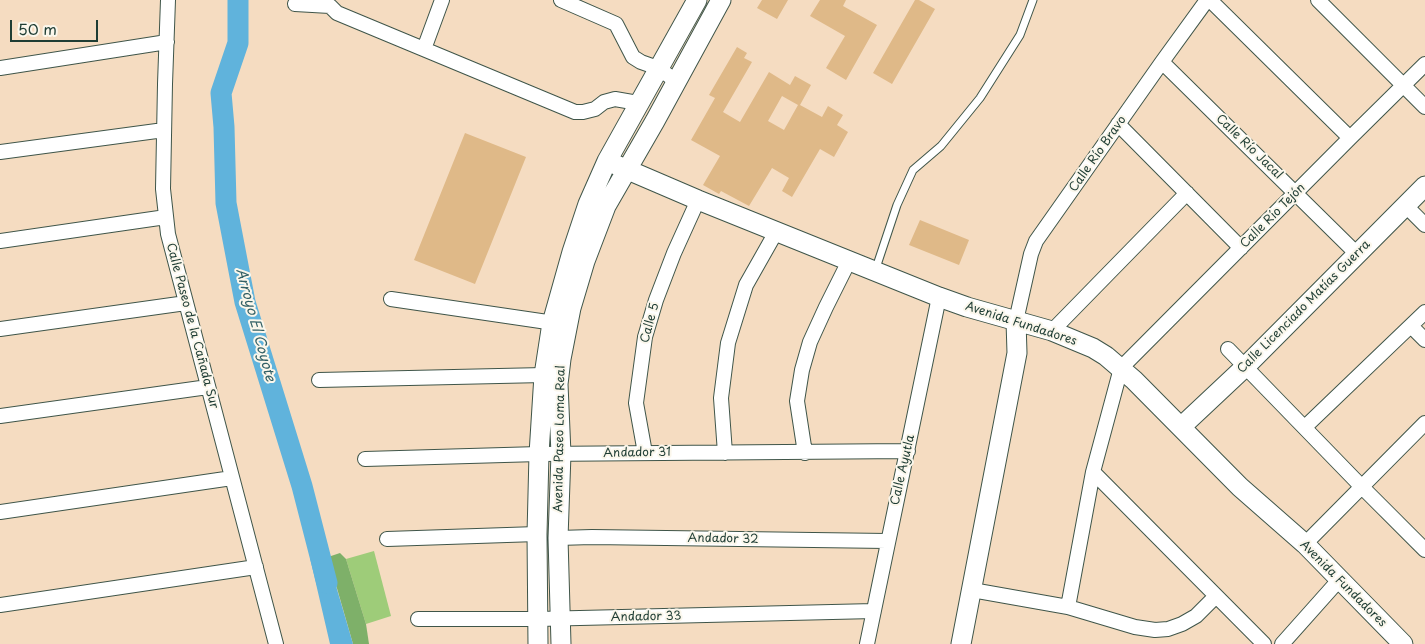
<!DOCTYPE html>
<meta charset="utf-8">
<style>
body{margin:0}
#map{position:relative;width:1425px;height:644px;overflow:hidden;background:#f5dcc1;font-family:"Playpen Sans",sans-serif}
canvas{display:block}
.scale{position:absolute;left:10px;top:20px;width:88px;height:22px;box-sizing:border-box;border:2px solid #1f3d34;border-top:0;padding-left:6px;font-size:15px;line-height:18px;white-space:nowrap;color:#1f3d34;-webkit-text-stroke:4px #fbf7ec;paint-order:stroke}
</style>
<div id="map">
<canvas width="1425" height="644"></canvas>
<div class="scale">50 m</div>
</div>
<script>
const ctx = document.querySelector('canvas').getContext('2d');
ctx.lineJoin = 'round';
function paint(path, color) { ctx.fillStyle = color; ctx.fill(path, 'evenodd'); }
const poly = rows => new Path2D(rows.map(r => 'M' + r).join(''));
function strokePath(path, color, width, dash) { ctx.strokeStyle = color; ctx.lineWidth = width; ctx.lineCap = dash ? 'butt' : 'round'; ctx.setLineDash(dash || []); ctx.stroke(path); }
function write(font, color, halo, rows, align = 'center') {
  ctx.font = font + ' "Playpen Sans",sans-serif'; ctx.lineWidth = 4; ctx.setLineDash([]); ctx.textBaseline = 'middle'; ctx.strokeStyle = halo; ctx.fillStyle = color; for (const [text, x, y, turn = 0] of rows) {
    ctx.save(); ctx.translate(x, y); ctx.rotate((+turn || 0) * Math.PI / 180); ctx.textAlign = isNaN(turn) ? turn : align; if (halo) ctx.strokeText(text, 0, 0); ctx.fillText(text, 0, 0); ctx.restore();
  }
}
paint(poly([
 [374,551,391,616,366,624,346,559]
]), '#9ecc79');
paint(poly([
 [340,553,346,559,366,624,369,644,353,644,328,557]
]), '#7eb069');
paint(poly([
 [328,553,334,579,353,644,330,644,310,558]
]), '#60b3dc');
strokePath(poly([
 [238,0,238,43,221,93,224,127,226,203,245,302,302,486,327,583]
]), '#60b3dc', 21);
paint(poly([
 [762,0,788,0,777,19,757,8],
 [820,0,846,0,843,6,877,25,846,80,826,68,845,36,810,16],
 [915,0,919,0,935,9,892,84,873,73],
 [737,47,747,53,744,58,752,62,723,112,740,122,769,72,790,85,795,76,811,85,800,105,822,117,828,106,843,115,837,125,848,132,834,157,820,149,792,197,782,191,789,178,772,168,749,206,721,191,719,194,703,185,720,156,691,140,715,98,709,95],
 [782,96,798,105,784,130,768,121],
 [465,133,526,157,475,284,414,260],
 [920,220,969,240,959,265,909,245]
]), '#dfb988');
const lane = poly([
 [875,271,897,205,913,170,941,146,980,98,1020,35,1033,0]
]);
const street = poly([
 [168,0,165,84,163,189,168,234,276,644],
 [561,0,616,24,633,57,641,62,658,68,676,81],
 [1210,0,1350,138],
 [1318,0,1425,107],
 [295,4,330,6,337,13,575,112,583,112,595,109,604,102,615,99,638,103],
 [424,49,442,0],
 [1162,62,1357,254],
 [0,68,167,42],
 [1118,124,1241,248],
 [0,152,164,130],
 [1406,206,1425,225],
 [0,241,166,217],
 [391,299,561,324],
 [1016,321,1031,254,1036,241,1162,62,1207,0],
 [1411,326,1425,340],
 [0,329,186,303],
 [1052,331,1187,193],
 [1228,349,1361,486,1425,550],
 [319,380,544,375],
 [0,416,208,387],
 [1305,427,1425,312],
 [645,453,636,403,645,337,656,300,674,253,698,200],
 [725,453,721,398,728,343,746,285,776,232],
 [805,453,797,401,802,370,810,342,826,307,849,261],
 [365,459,539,454,908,451],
 [1093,472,1264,644],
 [0,512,232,478],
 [558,538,592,537,887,541],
 [387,539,537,534],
 [1305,544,1425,423],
 [972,590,1068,607,1135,627,1155,630,1168,629,1182,624,1196,616,1216,596],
 [0,605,256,567],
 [1068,607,1093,472,1121,368,1350,138,1425,64],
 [418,619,538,619,874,611],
 [867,644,939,297],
 [1282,644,1339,580]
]);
const secondary = poly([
 [607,161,698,200,939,297,967,307,1052,331,1093,348,1106,356,1134,380,1240,487,1305,544,1403,644],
 [1181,427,1246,366,1425,186],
 [538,644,537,534,539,454,544,375,552,323,572,252,588,204,607,161,697,0],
 [561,644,558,538,561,454,558,384,561,359,571,308,585,261,606,206,655,121,721,0],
 [961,644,1017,353,1016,321]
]);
strokePath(lane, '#3f5549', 9);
strokePath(street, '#3f5549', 16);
strokePath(secondary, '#3f5549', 21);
strokePath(lane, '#fff', 7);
strokePath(street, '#fff', 14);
strokePath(secondary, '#fff', 19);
write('12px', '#1f3d34', '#fbf7ec', [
 ["Calle Río Jacal",1249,147,44],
 ["Calle Río Bravo",1098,154,-55],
 ["Calle Río Tejón",1273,216,-45],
 ["Calle Licenciado Matías Guerra",1304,307,-45],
 ["Calle 5",650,323,-75],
 ["Avenida Fundadores",1021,324,18],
 ["Calle Paseo de la Cañada Sur",192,326,75],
 ["Avenida Paseo Loma Real",560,439,-89],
 ["Andador 31",637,453,-1],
 ["Calle Ayutla",903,470,-77],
 ["Andador 32",723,539,1],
 ["Avenida Fundadores",1343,584,45],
 ["Andador 33",646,617,-1]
]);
write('italic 14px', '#326066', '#fbf7ec', [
 ["Arroyo El Coyote",255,325,75]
]);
</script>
